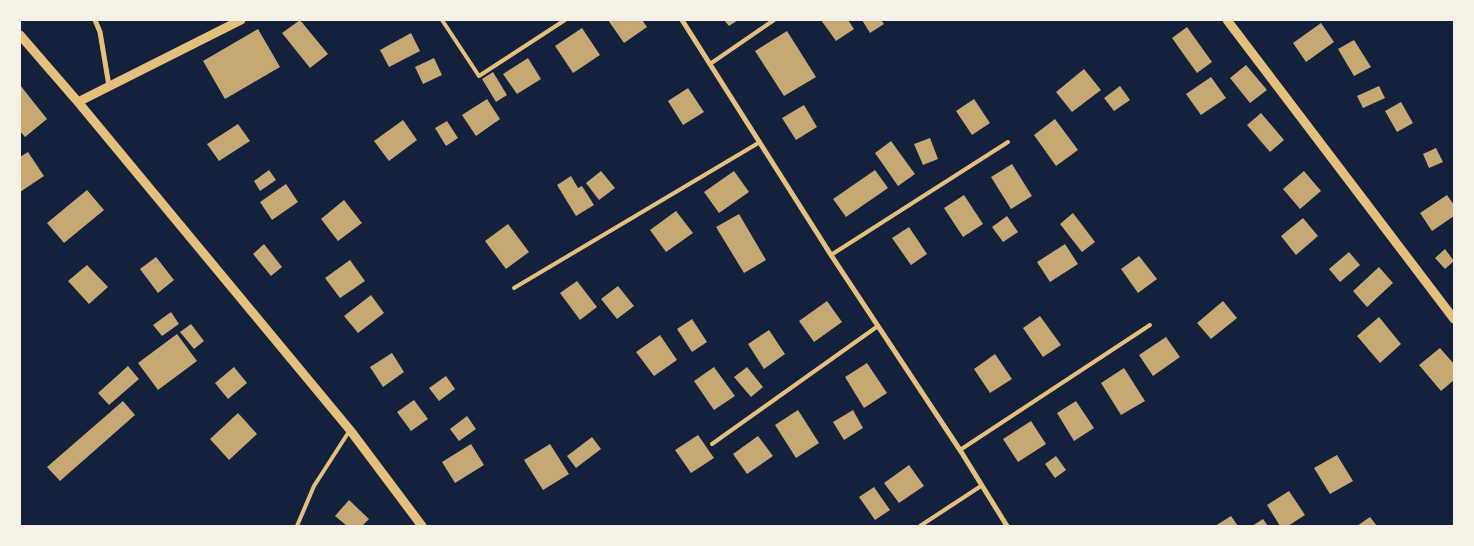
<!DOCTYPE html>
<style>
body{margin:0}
#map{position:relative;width:1474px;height:546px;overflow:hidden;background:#14213d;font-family:"IBM Plex Sans",sans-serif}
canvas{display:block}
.frame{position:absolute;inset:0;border:21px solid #f6f1e7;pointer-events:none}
</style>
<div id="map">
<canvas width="1474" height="546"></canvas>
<div class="frame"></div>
</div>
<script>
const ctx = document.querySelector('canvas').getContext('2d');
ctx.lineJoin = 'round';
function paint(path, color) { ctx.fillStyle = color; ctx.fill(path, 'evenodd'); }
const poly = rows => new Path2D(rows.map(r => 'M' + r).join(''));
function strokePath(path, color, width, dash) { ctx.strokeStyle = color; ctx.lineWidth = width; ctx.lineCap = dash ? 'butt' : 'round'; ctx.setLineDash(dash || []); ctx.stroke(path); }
paint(poly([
 [300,20,328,54,310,68,282,33],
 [608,20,642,20,647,27,624,43],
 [724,20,738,20,729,26],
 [821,20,848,20,854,29,836,41],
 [862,20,881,20,884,24,870,33],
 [1321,23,1334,42,1306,62,1293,43],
 [1187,27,1212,62,1197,73,1172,38],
 [582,28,600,55,573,73,555,46],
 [258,29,280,67,225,99,203,61],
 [787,31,816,77,784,96,755,51],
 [411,33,420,51,389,67,380,50],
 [1354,40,1371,67,1354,76,1338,49],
 [434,58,442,75,423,84,415,67],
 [528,58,541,79,517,94,503,74],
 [1246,65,1267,90,1250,103,1230,78],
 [1084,69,1101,90,1072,112,1056,92],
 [493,72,507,95,496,102,482,79],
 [1211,77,1226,98,1201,115,1186,94],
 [20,85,47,119,25,137,20,131],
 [1120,86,1130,100,1114,111,1104,98],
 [1379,86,1385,98,1363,108,1357,96],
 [688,88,704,112,683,125,668,101],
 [487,99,500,119,476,136,462,115],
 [974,99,990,123,972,135,956,111],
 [1401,102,1413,123,1397,132,1385,111],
 [804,105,817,127,796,140,782,118],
 [1261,113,1284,140,1270,152,1247,125],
 [1055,119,1078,150,1056,166,1034,135],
 [403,120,417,140,389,161,374,141],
 [447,121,458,138,446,146,435,128],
 [238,124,250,141,219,161,207,144],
 [930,138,938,159,923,165,914,144],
 [891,141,915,174,898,186,875,153],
 [1436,148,1443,162,1429,168,1423,154],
 [28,152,44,176,20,192,20,157],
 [1012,164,1032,196,1011,209,991,177],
 [269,170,276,180,260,191,254,181],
 [875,170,888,188,846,217,833,199],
 [601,171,615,188,599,200,586,183],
 [734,171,749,192,719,213,704,192],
 [1304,171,1321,191,1300,209,1283,189],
 [571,176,578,188,582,186,594,205,576,216,557,185],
 [286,184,298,202,272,220,260,202],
 [87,190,104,210,64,243,47,223],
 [964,195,983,224,963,237,944,208],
 [1447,195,1454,205,1454,216,1432,231,1420,213],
 [344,200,362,223,338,241,321,219],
 [676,211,693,233,666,252,650,230],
 [1073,213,1095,242,1082,252,1060,224],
 [739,214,766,260,744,273,716,227],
 [1007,216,1018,232,1003,242,992,227],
 [1303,218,1318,236,1296,255,1281,236],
 [508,224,529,252,506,269,485,241],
 [909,227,927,254,911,265,892,238],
 [264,244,282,267,271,276,253,254],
 [1065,244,1078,264,1050,282,1037,262],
 [1445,249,1454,261,1445,269,1435,258],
 [1349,252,1360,265,1340,282,1329,269],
 [1139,256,1157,279,1138,293,1121,269],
 [156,257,174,280,158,293,140,269],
 [350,260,365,281,340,298,325,278],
 [87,265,108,287,89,304,68,281],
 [1379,267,1393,283,1367,307,1353,291],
 [577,281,597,307,580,320,560,293],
 [618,286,634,306,617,319,601,299],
 [371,295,384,313,358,333,344,316],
 [827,301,842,322,814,342,799,321],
 [1223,301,1237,318,1211,339,1197,323],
 [171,312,179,324,162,336,153,325],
 [1040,316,1061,345,1043,357,1023,328],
 [1379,317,1401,344,1380,363,1357,336],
 [692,319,707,342,692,352,677,329],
 [191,324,204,341,194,349,180,332],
 [769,330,785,354,764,369,748,344],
 [177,334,197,361,158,390,138,363],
 [660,335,677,360,654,376,636,352],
 [1166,337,1180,357,1153,376,1139,355],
 [1440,348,1454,364,1454,380,1441,391,1419,365],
 [392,353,404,372,383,387,370,367],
 [995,354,1012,379,990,393,974,369],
 [867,363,887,393,864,408,845,377],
 [128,366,139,379,109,405,98,393],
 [234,367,247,383,228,399,215,383],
 [714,367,735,396,714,410,694,381],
 [747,367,763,387,751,397,734,377],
 [1124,368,1145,401,1121,415,1101,383],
 [446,376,455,389,439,401,429,388],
 [414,400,428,419,411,431,397,412],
 [123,401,135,415,60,481,47,467],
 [1076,401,1094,428,1074,441,1057,413],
 [798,410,819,443,796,458,775,425],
 [853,410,863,428,844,440,833,422],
 [238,413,257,434,229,460,210,439],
 [467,416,476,429,459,441,450,429],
 [1031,421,1046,444,1018,462,1003,439],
 [698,435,714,458,691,473,675,450],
 [758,436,773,456,747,474,733,454],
 [592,437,601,449,576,468,567,456],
 [471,444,484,465,455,483,442,462],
 [550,444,569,474,543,490,524,460],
 [1337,455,1353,481,1330,494,1314,468],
 [1056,456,1066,470,1055,478,1045,464],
 [909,465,924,486,899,503,884,483],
 [874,487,890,510,875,520,859,497],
 [1289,491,1305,515,1288,526,1280,526,1267,505],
 [349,500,369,519,362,526,347,526,335,516],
 [1231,516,1238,526,1215,526],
 [1370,517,1377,526,1357,526],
 [1263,519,1268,526,1252,526]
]), '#c6a872');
strokePath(poly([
 [442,20,479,76,565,20],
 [710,64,774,20],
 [831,255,1008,142],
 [514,288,760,142],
 [712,444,878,326],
 [960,450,1150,325],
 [297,526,314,486,350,430],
 [920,526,981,486]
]), '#e5c07b', 4);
strokePath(poly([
 [95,20,100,32,109,86],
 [682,20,831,255,960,450,1007,526]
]), '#e5c07b', 5);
strokePath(poly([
 [1227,20,1454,319],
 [20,35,78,102,350,430,422,526],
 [78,102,241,20]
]), '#e5c07b', 9);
</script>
